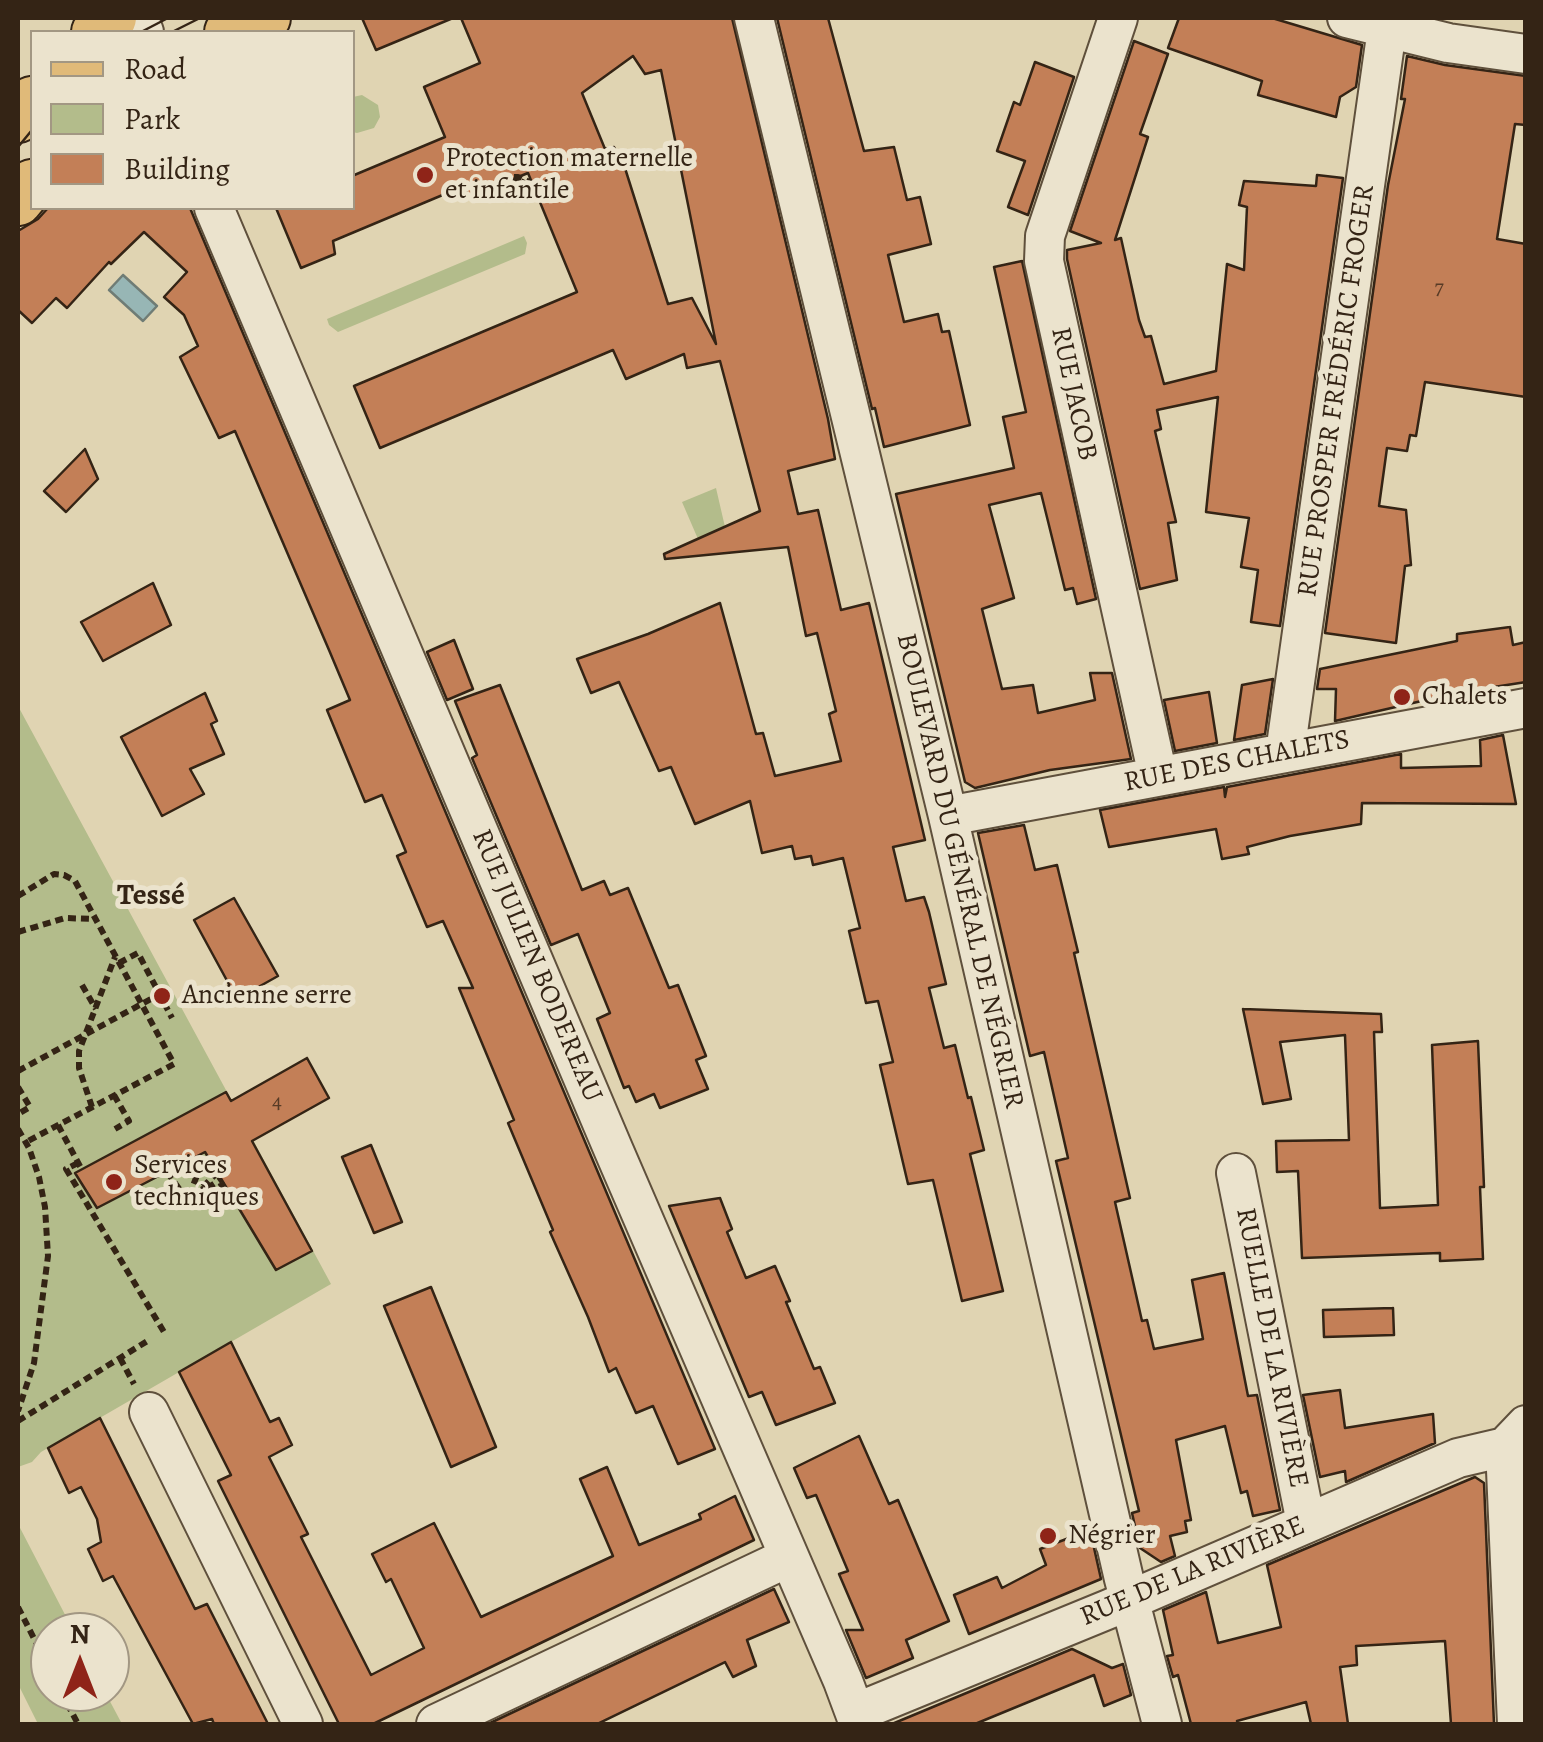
<!DOCTYPE html>
<meta charset="utf-8">
<style>
body{margin:0}
#map{position:relative;width:1543px;height:1742px;overflow:hidden;background:#e0d4b2;font-family:Alegreya,serif}
canvas{display:block}
.frame{position:absolute;inset:0;border:20px solid #342415;pointer-events:none}
.legend{position:absolute;left:30px;top:30px;width:325px;height:180px;box-sizing:border-box;background:#ebe3cd;border:2px solid #a29783;margin:0;padding:12px 18px;list-style:none;font-size:30px;color:#342415}
.legend li{display:flex;align-items:center;gap:20px;height:50px}
.legend b{width:50px;border:2px solid #a29783}
.north{position:absolute;left:30px;top:1612px;width:100px;height:100px;box-sizing:border-box;background:#ebe3cd;border:2px solid #a29783;border-radius:50%;rotate:0deg;font-size:28px;font-weight:700;line-height:40px;text-align:center;color:#342415}
.north::after{content:'';display:block;margin:auto;width:35px;height:45px;background:#8f2418;clip-path:polygon(50% 0,100% 100%,50% 72%,0 100%)}
</style>
<div id="map">
<canvas width="1543" height="1742"></canvas>
<div class="frame"></div>
<ul class="legend">
<li><b style="height:12px;background:#e0ba79"></b>Road</li>
<li><b style="height:28px;background:#b3bc8b"></b>Park</li>
<li><b style="height:28px;background:#c37f57"></b>Building</li>
</ul>
<div class="north">N</div>
</div>
<script>
const ctx = document.querySelector('canvas').getContext('2d');
ctx.lineJoin = 'round';
function paint(path, color) { ctx.fillStyle = color; ctx.fill(path, 'evenodd'); }
const poly = rows => new Path2D(rows.map(r => 'M' + r).join(''));
function strokePath(path, color, width, dash) { ctx.strokeStyle = color; ctx.lineWidth = width; ctx.lineCap = dash ? 'butt' : 'round'; ctx.setLineDash(dash || []); ctx.stroke(path); }
function write(font, color, halo, rows, align = 'center') {
  ctx.font = font + ' Alegreya,serif'; ctx.lineWidth = 10; ctx.setLineDash([]); ctx.textBaseline = 'middle'; ctx.strokeStyle = halo; ctx.fillStyle = color; for (const [text, x, y, turn = 0] of rows) {
    ctx.save(); ctx.translate(x, y); ctx.rotate((+turn || 0) * Math.PI / 180); ctx.textAlign = isNaN(turn) ? turn : align; if (halo) ctx.strokeText(text, 0, 0); ctx.fillText(text, 0, 0); ctx.restore();
  }
}
paint(poly([
 [362,95,378,105,380,117,374,128,357,133,353,132,353,97],
 [524,236,527,243,525,254,338,332,329,325,327,319],
 [716,488,725,527,698,539,682,502],
 [18,706,331,1284,41,1452,32,1462,18,1467],
 [18,1524,74,1632,50,1632,50,1692,105,1692,122,1724,38,1724,18,1684]
]), '#b3bc8b');
const water = poly([
 [123,275,157,306,143,321,109,290,123,275]
]);
paint(water, '#97b6b5');
strokePath(water, '#6f7c75', 2.5);
const building = poly([
 [362,18,453,18,376,50,362,18],
 [461,18,732,18,828,419,835,459,788,471,798,514,818,510,841,610,869,603,925,840,893,847,906,901,924,897,929,912,946,984,929,988,944,1048,955,1045,968,1098,971,1097,984,1150,970,1154,1003,1291,962,1301,933,1180,908,1184,880,1065,893,1062,878,1001,866,1003,849,931,860,928,843,858,813,865,811,856,795,859,792,846,762,853,750,801,695,824,671,767,659,771,619,682,591,693,577,659,648,634,720,603,756,734,763,733,775,776,841,761,829,714,836,711,817,633,806,636,788,547,665,559,664,554,760,511,720,361,687,368,684,354,626,379,613,350,380,448,354,386,577,292,528,173,469,197,464,186,333,241,335,254,301,268,276,208,352,208,352,176,445,137,424,87,480,63,461,18],
 [633,56,645,74,661,70,716,344,692,298,668,304,624,165,614,147,605,149,582,93,633,56],
 [777,18,828,18,864,151,894,147,907,200,920,197,931,244,888,255,904,322,938,314,942,332,949,331,970,425,884,447,875,408,872,409,777,18],
 [1179,18,1272,18,1362,45,1356,87,1340,97,1336,117,1258,95,1262,81,1168,48,1179,18],
 [1134,41,1168,54,1140,134,1148,137,1115,240,1121,238,1139,320,1145,337,1151,336,1164,384,1216,371,1227,264,1244,270,1247,207,1239,205,1244,181,1316,186,1317,175,1343,178,1280,626,1251,622,1258,570,1241,567,1249,518,1206,512,1218,397,1157,410,1161,429,1155,431,1176,522,1168,523,1177,580,1140,589,1067,259,1067,250,1101,243,1070,231,1134,41],
 [1407,56,1445,65,1526,76,1526,125,1515,124,1497,239,1526,244,1526,397,1425,382,1416,436,1410,435,1407,451,1387,448,1379,506,1406,510,1411,565,1405,566,1396,643,1325,633,1388,185,1405,99,1401,99,1407,56],
 [1035,62,1074,77,1028,215,1008,207,1025,161,997,151,1014,102,1020,105,1035,62],
 [48,208,190,208,715,1449,678,1464,653,1406,636,1413,616,1368,609,1372,588,1317,550,1232,553,1230,508,1123,514,1120,459,988,473,988,443,921,427,927,397,856,406,852,382,795,365,802,327,710,350,700,329,650,235,431,219,438,180,357,198,346,184,315,164,297,187,272,144,232,111,264,109,262,67,308,56,298,32,323,18,310,18,231,38,219,48,208],
 [1022,261,1096,599,1077,604,1073,588,1065,590,1041,493,989,505,1014,598,982,609,1002,689,1033,685,1038,713,1095,700,1090,673,1112,673,1131,759,1050,770,975,788,965,782,896,494,1014,468,1003,417,1026,412,994,267,1022,261],
 [85,449,98,479,66,512,44,491,85,449],
 [153,583,171,625,103,661,81,622,153,583],
 [1510,627,1513,645,1526,642,1526,682,1494,687,1495,691,1439,697,1335,721,1336,689,1317,689,1320,669,1457,641,1457,634,1510,627],
 [454,640,473,689,447,700,427,652,454,640],
 [1273,679,1265,734,1234,740,1242,685,1273,679],
 [500,685,582,890,604,881,610,895,628,888,669,988,678,985,706,1056,696,1060,708,1089,660,1108,654,1094,636,1102,629,1086,624,1088,597,1019,610,1013,578,934,551,945,472,758,477,755,455,701,500,685],
 [1209,692,1217,743,1175,751,1164,700,1209,692],
 [205,693,217,721,211,724,224,754,190,769,204,794,162,816,121,737,205,693],
 [1503,735,1516,804,1362,803,1361,824,1290,836,1247,847,1249,854,1222,859,1216,829,1109,847,1100,810,1224,787,1225,797,1227,787,1401,754,1401,768,1481,766,1480,740,1503,735],
 [1024,825,1035,870,1057,865,1078,952,1074,953,1130,1198,1115,1202,1142,1321,1147,1320,1154,1349,1203,1339,1192,1280,1224,1273,1248,1396,1257,1395,1280,1510,1253,1516,1247,1491,1241,1493,1225,1426,1176,1440,1191,1520,1185,1521,1187,1532,1170,1536,1175,1556,1161,1562,1140,1548,1132,1513,1139,1511,1056,1161,1068,1158,1044,1052,1030,1056,978,833,1024,825],
 [234,898,278,976,237,999,194,920,234,898],
 [1243,1009,1381,1014,1382,1032,1374,1032,1380,1208,1438,1205,1432,1045,1478,1041,1484,1187,1480,1187,1483,1259,1440,1261,1440,1253,1302,1258,1298,1171,1277,1172,1276,1141,1349,1140,1345,1035,1280,1042,1291,1099,1263,1104,1243,1009],
 [307,1058,329,1098,252,1141,312,1251,276,1270,205,1152,97,1208,75,1173,226,1092,231,1101,307,1058],
 [371,1145,402,1222,374,1233,342,1157,371,1145],
 [720,1198,732,1229,727,1232,746,1278,775,1266,790,1301,786,1302,814,1369,820,1367,835,1403,776,1425,762,1392,749,1397,669,1206,720,1198],
 [431,1287,496,1447,451,1467,384,1306,431,1287],
 [1393,1308,1394,1335,1324,1337,1323,1310,1393,1308],
 [231,1342,270,1422,279,1418,292,1445,269,1457,308,1534,301,1537,371,1675,424,1648,391,1579,386,1582,372,1554,434,1523,481,1617,613,1556,580,1479,607,1467,639,1545,701,1519,699,1514,735,1496,754,1540,373,1724,339,1724,218,1481,231,1475,179,1372,231,1342],
 [1340,1390,1345,1428,1433,1414,1435,1443,1346,1482,1345,1471,1320,1477,1303,1395,1340,1390],
 [100,1418,195,1609,207,1604,268,1724,214,1724,212,1719,193,1724,113,1576,103,1581,88,1549,101,1542,97,1519,81,1487,69,1493,48,1448,100,1418],
 [859,1436,889,1504,898,1500,949,1621,906,1640,913,1658,866,1678,846,1630,863,1630,839,1574,848,1571,816,1495,807,1498,794,1468,859,1436],
 [1475,1477,1484,1483,1494,1724,1451,1724,1445,1641,1356,1646,1357,1665,1340,1667,1348,1724,1311,1724,1306,1702,1237,1721,1238,1724,1191,1724,1178,1675,1173,1677,1167,1656,1173,1655,1163,1610,1206,1592,1218,1643,1281,1627,1267,1565,1475,1477],
 [1090,1530,1101,1579,969,1634,954,1595,997,1577,1002,1588,1046,1565,1040,1549,1090,1530],
 [774,1589,789,1622,747,1640,756,1666,733,1677,725,1662,597,1724,488,1724,774,1589],
 [1072,1649,1112,1668,1123,1664,1131,1695,1104,1706,1094,1675,975,1724,892,1724,1072,1649]
]);
paint(building, '#c37f57');
strokePath(building, '#342415', 2.5);
const minor = poly([
 [138,18,144,32],
 [754,18,948,816,1124,1579,1162,1724],
 [1118,18,1045,236,1044,261,1158,776],
 [1347,18,1448,43,1526,54],
 [214,208,614,1151,843,1681,859,1724],
 [1285,753,1387,29],
 [948,816,1526,708],
 [1236,1173,1306,1523],
 [149,1412,303,1724],
 [1505,1447,1517,1724],
 [855,1713,1109,1609,1458,1458,1505,1447,1526,1425],
 [436,1724,789,1557]
]);
const major = poly([
 [96,32,112,18],
 [229,32,266,18],
 [18,118,32,101],
 [18,201,32,184]
]);
strokePath(minor, '#5f503c', 42);
strokePath(major, '#342415', 52);
strokePath(poly([
 [501,177,518,177,534,184,528,187,517,181,504,182,501,177],
 [516,196,525,180],
 [18,896,54,874,64,875,75,881,174,1064,26,1142],
 [18,932,65,918,94,919],
 [119,963,138,953,172,1018],
 [82,985,96,1009],
 [18,1071,160,994],
 [18,1087,30,1107,18,1114],
 [114,1095,129,1121,115,1129],
 [92,1107,79,1068,79,1051,115,957],
 [58,1125,82,1170],
 [18,1129,29,1148,39,1177,45,1207,48,1256,34,1363,18,1411],
 [78,1163,66,1169,164,1332],
 [167,1172,188,1201],
 [218,1172,188,1201,221,1179],
 [207,1192,225,1184],
 [189,1196,203,1160],
 [120,1358,134,1384],
 [18,1421,149,1340],
 [18,1607,50,1670],
 [61,1692,78,1724]
]), '#342415', 6, [8, 5]);
strokePath(minor, '#ebe3cd', 38);
strokePath(major, '#e0ba79', 48);
strokePath(poly([
 [141,32,168,18],
 [172,32,200,18],
 [18,147,32,130]
]), '#342415', 2.5);
for (const [x, y, r, color] of [
 [425,175,10,"#8f2418"],
 [1402,697,10,"#8f2418"],
 [162,996,10,"#8f2418"],
 [114,1182,10,"#8f2418"],
 [1048,1536,10,"#8f2418"]
]) { const dot = new Path2D(); dot.arc(x, y, r, 0, 2 * Math.PI); ctx.fillStyle = color; ctx.fill(dot); strokePath(dot, '#ebe3cd', 4); }
write('22px', '#583b26', null, [
 ["7",1439,289],
 ["4",277,1103]
]);
write('28px', '#342415', '#ebe3cd', [
 ["Protection maternelle",445,159],
 ["et infantile",445,191],
 ["Chalets",1422,697],
 ["Ancienne serre",182,996],
 ["Services",134,1166],
 ["techniques",134,1198],
 ["Négrier",1068,1536]
], 'left');
write('28px', '#342415', '#ebe3cd', [
 ["RUE PROSPER FRÉDÉRIC FROGER",1337,391,-82],
 ["RUE JACOB",1073,394,78],
 ["RUE DES CHALETS",1237,762,-11],
 ["BOULEVARD DU GÉNÉRAL DE NÉGRIER",959,871,77],
 ["RUE JULIEN BODEREAU",536,966,67],
 ["RUELLE DE LA RIVIÈRE",1271,1348,79],
 ["RUE DE LA RIVIÈRE",1193,1572,-23]
]);
write('bold 30px', '#342415', '#ebe3cd', [
 ["Tessé",151,897]
]);
</script>
